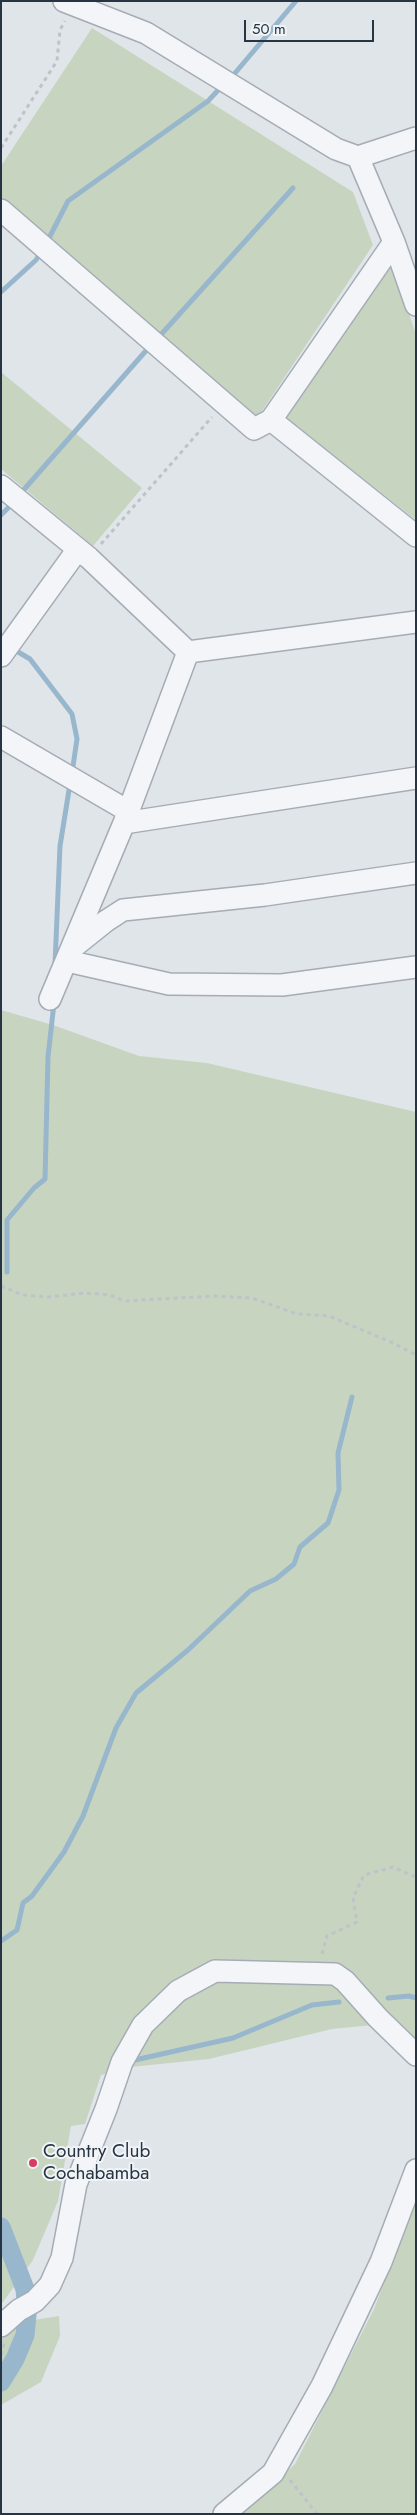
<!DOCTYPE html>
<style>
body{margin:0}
#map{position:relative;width:417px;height:2515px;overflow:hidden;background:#e0e5ea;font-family:Jost,sans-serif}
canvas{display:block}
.frame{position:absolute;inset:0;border:2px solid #273443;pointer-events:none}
.scale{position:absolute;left:244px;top:20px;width:130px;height:22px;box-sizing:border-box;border:2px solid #273443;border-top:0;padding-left:6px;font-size:15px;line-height:18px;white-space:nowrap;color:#273443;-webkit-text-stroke:4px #f0f4f7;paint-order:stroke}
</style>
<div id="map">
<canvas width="417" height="2515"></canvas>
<div class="frame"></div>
<div class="scale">50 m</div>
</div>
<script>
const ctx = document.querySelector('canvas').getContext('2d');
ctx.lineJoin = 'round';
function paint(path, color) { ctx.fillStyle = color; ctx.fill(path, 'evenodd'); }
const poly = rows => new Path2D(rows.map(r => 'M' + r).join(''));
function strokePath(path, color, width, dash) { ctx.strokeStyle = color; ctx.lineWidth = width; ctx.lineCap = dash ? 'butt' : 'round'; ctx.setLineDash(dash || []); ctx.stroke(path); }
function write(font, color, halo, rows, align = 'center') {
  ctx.font = font + ' Jost,sans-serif'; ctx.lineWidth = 4; ctx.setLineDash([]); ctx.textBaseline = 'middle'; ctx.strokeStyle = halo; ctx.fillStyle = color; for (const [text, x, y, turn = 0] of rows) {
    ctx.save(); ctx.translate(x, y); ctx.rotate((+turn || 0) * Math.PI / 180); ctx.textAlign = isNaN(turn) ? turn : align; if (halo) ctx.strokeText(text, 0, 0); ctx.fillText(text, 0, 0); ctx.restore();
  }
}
paint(poly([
 [92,28,353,192,373,245,258,417,1,201,1,166],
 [391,263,416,334,416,520,285,417],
 [1,372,142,488,93,546,1,469],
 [1,1010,53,1025,139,1056,207,1063,416,1112,416,2038,373,2025,332,2029,209,2059,131,2067,101,2075,85,2124,71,2126,58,2201,33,2260,1,2305],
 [416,2200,416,2514,242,2514,295,2464,374,2309],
 [59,2316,60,2336,41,2382,1,2405,1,2340,15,2323]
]), '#c7d5c0');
strokePath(poly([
 [230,79,296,1],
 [47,242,68,201,208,101,222,86],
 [1,292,36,260,41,252],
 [157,339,293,188],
 [20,494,151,345],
 [1,515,13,503],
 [13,649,30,659,72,714,77,739,72,773],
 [55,964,60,846,70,784],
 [7,1272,7,1220,34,1188,45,1179,48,1057,54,1003],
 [1,1941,17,1930,23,1903,32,1896,64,1852,83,1816,116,1728,136,1693,188,1650,250,1591,276,1579,294,1564,300,1547,328,1523,339,1490,338,1453,352,1397],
 [388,1998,409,1996,416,1998],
 [135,2060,233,2038,312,2005,339,2002]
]), '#98b7cd', 5);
strokePath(poly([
 [1,2227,25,2289,27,2315,25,2335,15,2359,1,2382]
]), '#98b7cd', 19);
const minor = poly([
 [64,1,146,33,336,149,358,157,416,138],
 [358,157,394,242,416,305],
 [1,210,254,429,271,420,394,242],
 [271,420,416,536],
 [1,486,89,558,188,652],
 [188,652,416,622],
 [1,656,78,549],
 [1,737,128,811],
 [124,823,416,778],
 [76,945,106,921,123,910,265,895,416,873],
 [67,961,169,984,282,985,416,967],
 [50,999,124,823,188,652],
 [1,2326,19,2310,35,2301,50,2285,62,2258,76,2184,106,2109,122,2062,143,2025,178,1991,215,1971,335,1974,345,1981,378,2018,416,2055],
 [224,2514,273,2473,322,2386,381,2262,416,2170]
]);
strokePath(minor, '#a5acb5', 24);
strokePath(poly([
 [1,148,57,61,60,30,65,21],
 [101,544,212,417],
 [1,1286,23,1295,49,1297,85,1293,110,1295,124,1301,214,1296,252,1298,297,1314,329,1316,393,1343,416,1355],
 [322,1954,327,1936,357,1922,353,1898,364,1875,393,1867,413,1876,416,1876],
 [1,2355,4,2344],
 [290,2480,317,2514]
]), '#bec3c9', 3, [4, 4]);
strokePath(minor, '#f3f5f8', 21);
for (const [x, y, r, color] of [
 [33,2163,5,"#da3b61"]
]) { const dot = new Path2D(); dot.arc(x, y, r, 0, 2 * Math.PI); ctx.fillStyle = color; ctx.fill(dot); strokePath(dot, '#f0f4f7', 2); }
write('19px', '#273443', '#f0f4f7', [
 ["Country Club",43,2152],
 ["Cochabamba",43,2174]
], 'left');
</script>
